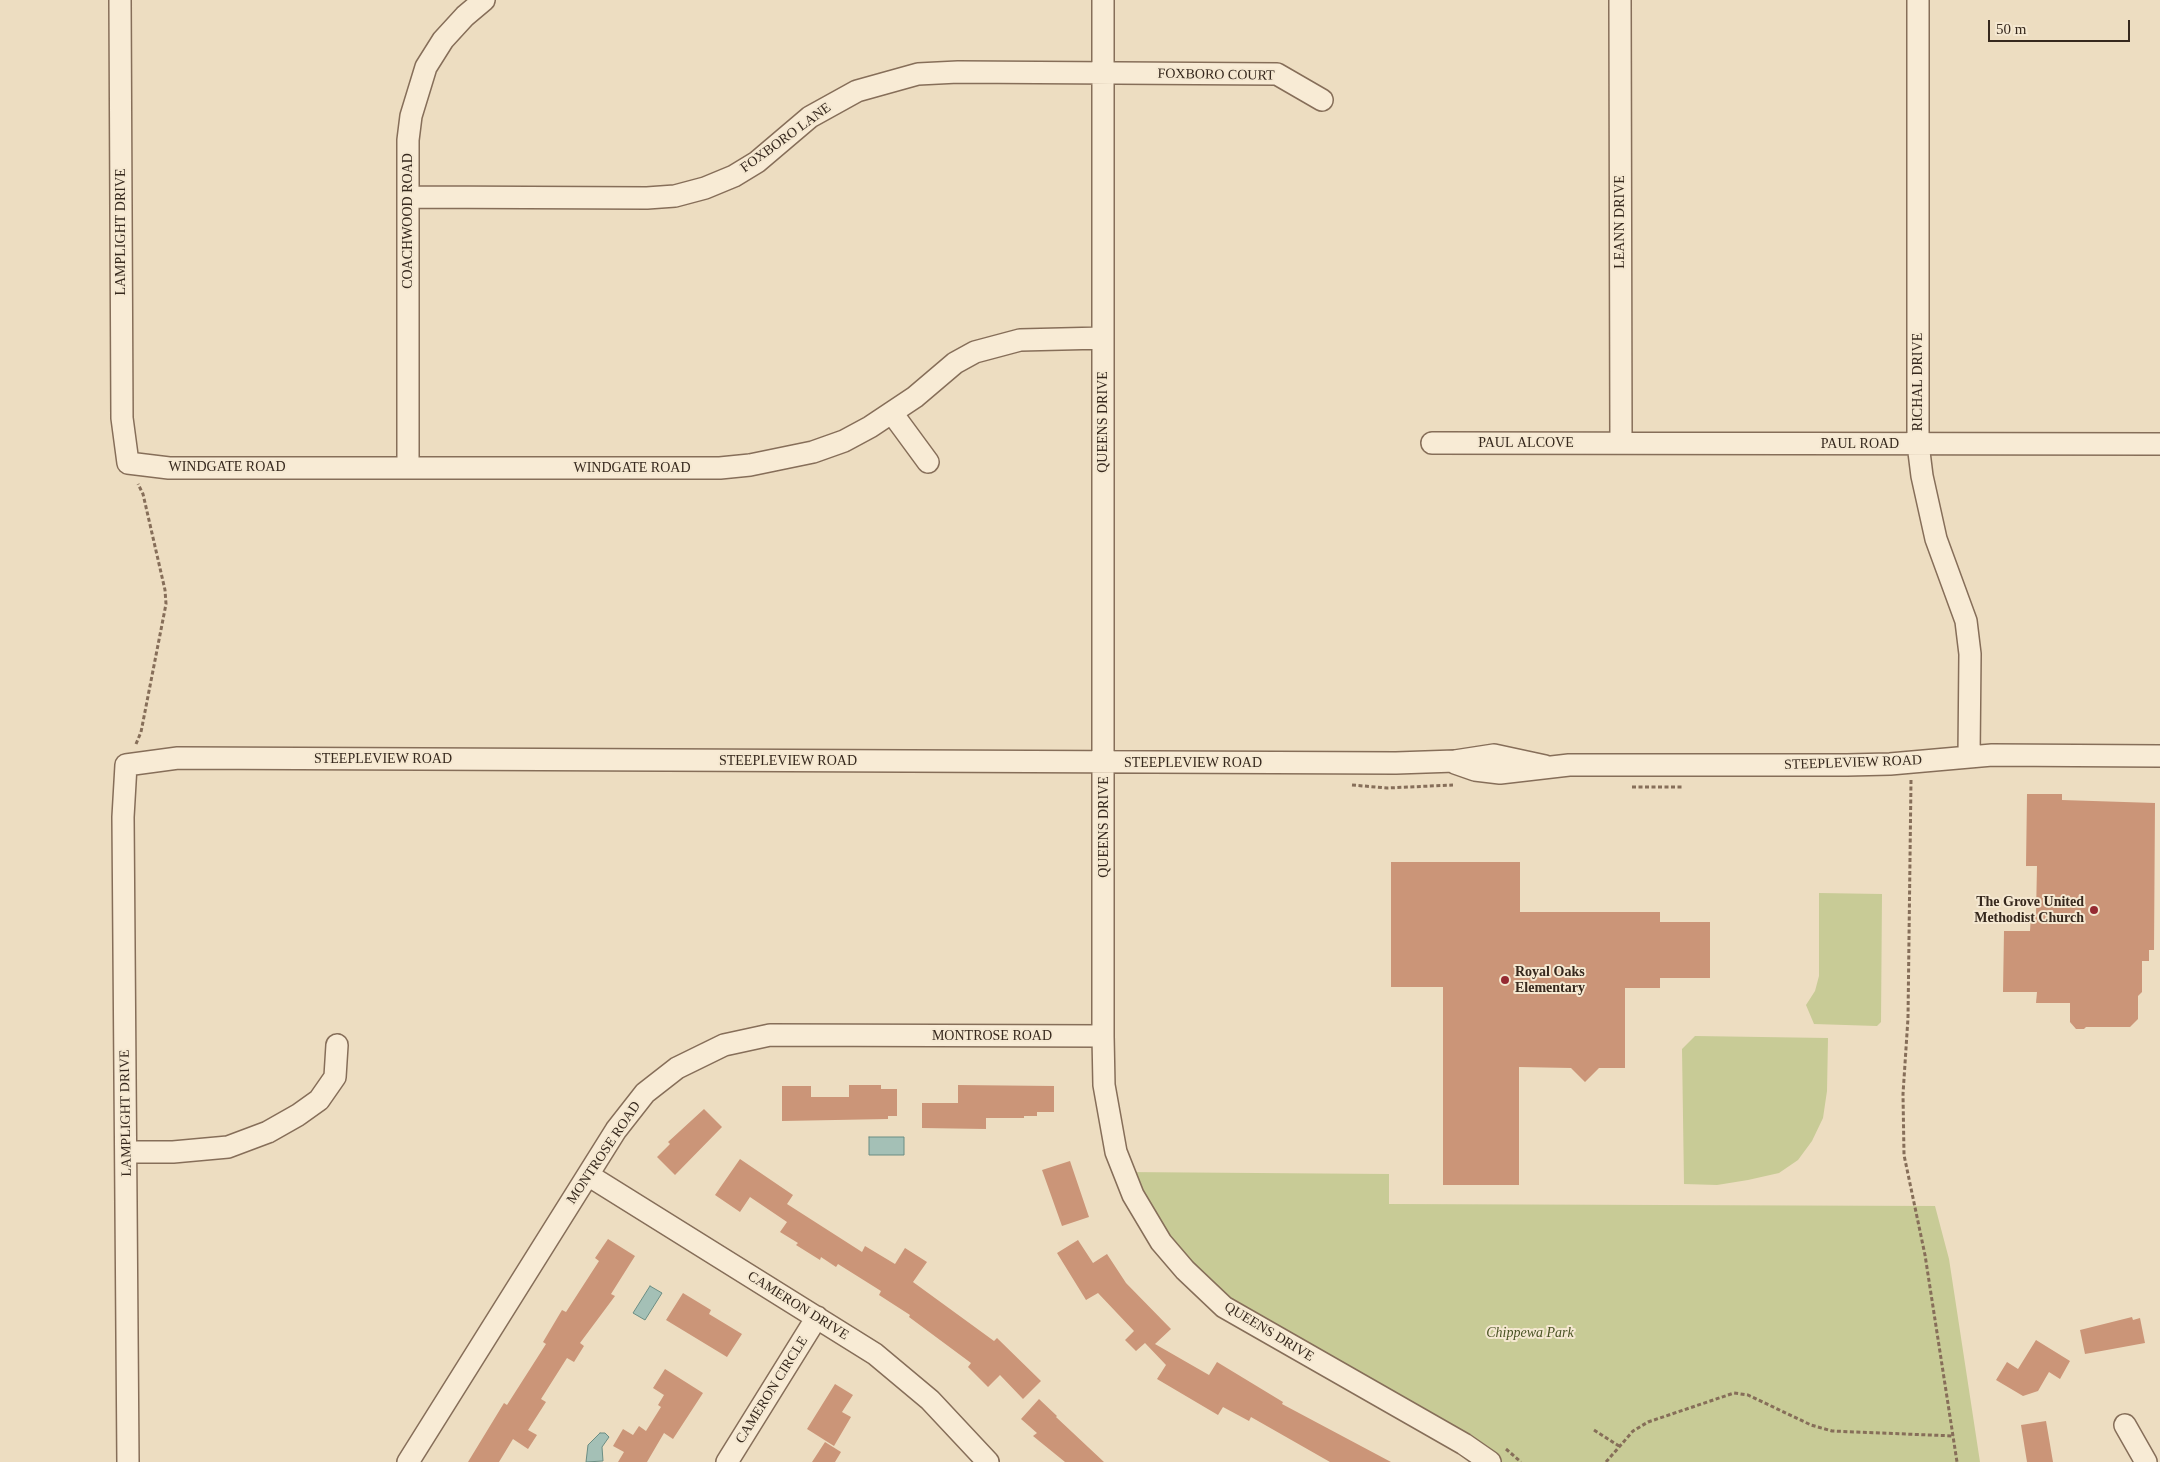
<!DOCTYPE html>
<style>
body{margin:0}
#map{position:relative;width:2160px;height:1462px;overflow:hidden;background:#edddc1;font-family:"Times New Roman",serif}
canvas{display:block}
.scale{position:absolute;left:1988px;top:20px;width:142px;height:22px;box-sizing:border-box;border:2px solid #36281d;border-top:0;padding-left:6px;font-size:15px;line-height:18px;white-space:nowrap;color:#36281d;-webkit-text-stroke:4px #f5e8d1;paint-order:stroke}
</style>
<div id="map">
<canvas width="2160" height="1462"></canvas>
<div class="scale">50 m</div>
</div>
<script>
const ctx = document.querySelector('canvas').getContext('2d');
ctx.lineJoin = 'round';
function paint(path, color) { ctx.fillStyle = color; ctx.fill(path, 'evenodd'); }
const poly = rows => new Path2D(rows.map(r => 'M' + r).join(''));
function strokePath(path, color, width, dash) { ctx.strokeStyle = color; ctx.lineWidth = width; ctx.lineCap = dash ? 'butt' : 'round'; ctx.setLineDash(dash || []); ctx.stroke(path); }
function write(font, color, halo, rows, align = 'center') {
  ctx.font = font + ' "Times New Roman",serif'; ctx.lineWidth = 4; ctx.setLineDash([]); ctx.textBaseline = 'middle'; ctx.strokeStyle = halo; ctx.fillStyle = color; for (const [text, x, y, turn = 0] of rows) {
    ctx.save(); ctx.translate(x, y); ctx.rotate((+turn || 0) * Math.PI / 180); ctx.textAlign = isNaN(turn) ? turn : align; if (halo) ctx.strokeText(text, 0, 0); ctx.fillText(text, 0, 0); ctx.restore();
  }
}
paint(poly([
 [1819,893,1882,894,1881,1022,1877,1026,1814,1024,1806,1005,1815,991,1819,976],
 [1695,1036,1828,1038,1827,1091,1823,1118,1812,1141,1798,1160,1779,1173,1748,1180,1717,1185,1684,1184,1682,1049],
 [1123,1172,1389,1174,1389,1204,1935,1206,1949,1259,1980,1462,1490,1462,1209,1294]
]), '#c8cb96');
const water = poly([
 [869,1137,904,1137,904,1155,869,1155,869,1137],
 [650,1286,662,1293,645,1320,633,1313,650,1286],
 [600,1433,605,1433,609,1437,602,1447,603,1461,586,1462,588,1445,600,1433]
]);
paint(water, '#a4c0b6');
strokePath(water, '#6b8d83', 1);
paint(poly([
 [2027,794,2062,794,2062,800,2155,803,2154,950,2149,950,2149,961,2142,961,2142,992,2138,996,2138,1019,2130,1027,2086,1027,2084,1029,2076,1029,2070,1022,2070,1003,2036,1003,2037,992,2003,992,2004,931,2030,931,2031,915,2036,915,2037,866,2026,866],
 [1391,862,1520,862,1520,912,1660,912,1660,922,1710,922,1710,978,1660,978,1660,988,1625,988,1625,1068,1599,1068,1585,1082,1571,1068,1519,1067,1519,1185,1443,1185,1443,987,1391,987],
 [849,1085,881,1085,881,1089,897,1089,897,1116,888,1116,888,1119,782,1121,782,1086,811,1086,811,1097,849,1097],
 [958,1085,1054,1086,1054,1112,1037,1112,1037,1116,1024,1116,1024,1118,986,1118,986,1129,922,1128,922,1103,958,1103],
 [704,1109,722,1127,675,1175,657,1157,670,1144,668,1142],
 [740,1159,793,1195,787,1204,862,1252,865,1246,895,1264,905,1248,927,1262,913,1282,994,1341,997,1338,1041,1381,1023,1399,1000,1375,988,1387,968,1367,971,1363,909,1317,910,1315,879,1295,881,1291,838,1264,836,1267,821,1257,820,1260,796,1245,798,1243,780,1232,787,1222,750,1197,740,1212,715,1195],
 [1070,1161,1089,1217,1062,1226,1042,1170],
 [608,1239,635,1256,611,1294,615,1296,580,1343,584,1346,574,1362,567,1358,541,1399,546,1402,528,1430,537,1435,528,1449,513,1439,499,1462,468,1462,504,1403,507,1405,546,1344,543,1342,562,1310,566,1312,599,1261,595,1258],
 [1078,1240,1093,1263,1107,1254,1126,1283,1171,1329,1155,1344,1209,1375,1217,1362,1283,1402,1282,1404,1391,1462,1330,1462,1251,1417,1249,1421,1223,1407,1218,1415,1157,1379,1166,1365,1145,1343,1136,1351,1125,1340,1134,1331,1098,1293,1086,1300,1057,1253],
 [683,1293,711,1310,709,1314,742,1334,727,1357,666,1320],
 [2132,1317,2133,1320,2140,1318,2145,1343,2085,1354,2080,1330],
 [2036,1340,2070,1361,2060,1379,2049,1372,2038,1391,2023,1396,1996,1380,2007,1362,2018,1369],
 [665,1369,703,1393,673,1439,664,1433,647,1462,618,1462,624,1452,613,1446,623,1429,633,1435,639,1426,646,1431,661,1407,658,1405,664,1395,653,1388],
 [835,1384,853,1395,842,1412,851,1417,834,1446,807,1429],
 [1039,1399,1057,1416,1056,1417,1104,1462,1065,1462,1033,1436,1037,1433,1021,1419],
 [2046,1421,2053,1462,2027,1462,2021,1425],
 [825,1442,841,1452,835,1462,812,1462]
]), '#cb9578');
const minor = poly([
 [120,0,122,418,128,463,169,468,720,468,750,465,813,452,844,441,870,427,915,397,955,363,975,352,1020,340,1103,338],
 [1103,0,1103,1036,1104,1085,1116,1152,1133,1195,1161,1242,1185,1270,1224,1307,1464,1444,1490,1462],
 [1620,0,1621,443],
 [1918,0,1918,444,1922,476,1936,539,1966,621,1970,654,1969,756],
 [408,197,647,198,675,196,705,188,734,176,757,162,810,117,857,91,918,74,958,72,1277,74,1322,100],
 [892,413,928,462],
 [1432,443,2160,444],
 [408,467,408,140,411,116,426,67,443,40,465,16,484,0],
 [1455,763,1475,770,1500,773,1569,765,1847,765,1890,764,1992,755,2160,756],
 [126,1152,173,1152,228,1147,268,1132,298,1115,319,1100,335,1077,337,1045],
 [588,1175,875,1354,930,1400,988,1462],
 [2125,1425,2146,1462],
 [128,1462,123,817,126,765,178,758,1396,763,1455,761,1494,755,1545,766],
 [408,1462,616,1130,645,1093,677,1068,724,1045,770,1035,1103,1036],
 [727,1462,817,1317]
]);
strokePath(minor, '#866e59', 24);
strokePath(poly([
 [136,744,141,732,166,604,165,590,143,494,138,484],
 [1911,780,1908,1018,1903,1094,1904,1155,1925,1255,1957,1462],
 [1352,785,1387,788,1453,785],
 [1632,787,1683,787],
 [1594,1430,1619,1446],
 [1506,1449,1521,1462],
 [1606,1462,1633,1431,1648,1422,1734,1393,1748,1395,1811,1425,1832,1431,1954,1436]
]), '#866e59', 3, [4, 2.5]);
strokePath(minor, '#f8ebd5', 21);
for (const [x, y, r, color] of [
 [2094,910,5,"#952a32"],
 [1505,980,5,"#952a32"]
]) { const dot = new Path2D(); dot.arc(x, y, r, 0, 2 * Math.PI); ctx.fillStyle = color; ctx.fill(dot); strokePath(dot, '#f5e8d1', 2); }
write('14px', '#36281d', '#f5e8d1', [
 ["FOXBORO COURT",1216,75,1],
 ["FOXBORO LANE",786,138,-36],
 ["COACHWOOD ROAD",408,221,-90],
 ["LEANN DRIVE",1620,222,-90],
 ["LAMPLIGHT DRIVE",121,232,-90],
 ["RICHAL DRIVE",1918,382,-90],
 ["QUEENS DRIVE",1103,422,-90],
 ["PAUL ALCOVE",1526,443],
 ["PAUL ROAD",1860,444],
 ["WINDGATE ROAD",227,467],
 ["WINDGATE ROAD",632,468],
 ["STEEPLEVIEW ROAD",383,759],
 ["STEEPLEVIEW ROAD",788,761],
 ["STEEPLEVIEW ROAD",1193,763],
 ["STEEPLEVIEW ROAD",1853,763,-2],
 ["QUEENS DRIVE",1104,827,-90],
 ["MONTROSE ROAD",992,1036],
 ["LAMPLIGHT DRIVE",126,1113,-91],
 ["MONTROSE ROAD",604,1153,-56],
 ["CAMERON DRIVE",798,1306,32],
 ["QUEENS DRIVE",1269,1332,31],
 ["CAMERON CIRCLE",772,1390,-58]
]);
write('bold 14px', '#36281d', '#f5e8d1', [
 ["The Grove United",2084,902],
 ["Methodist Church",2084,918],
 ["Royal Oaks",1515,972,"left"],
 ["Elementary",1515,988,"left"]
], 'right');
write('italic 14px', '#4a5324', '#f5e8d1', [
 ["Chippewa Park",1530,1333]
]);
</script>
